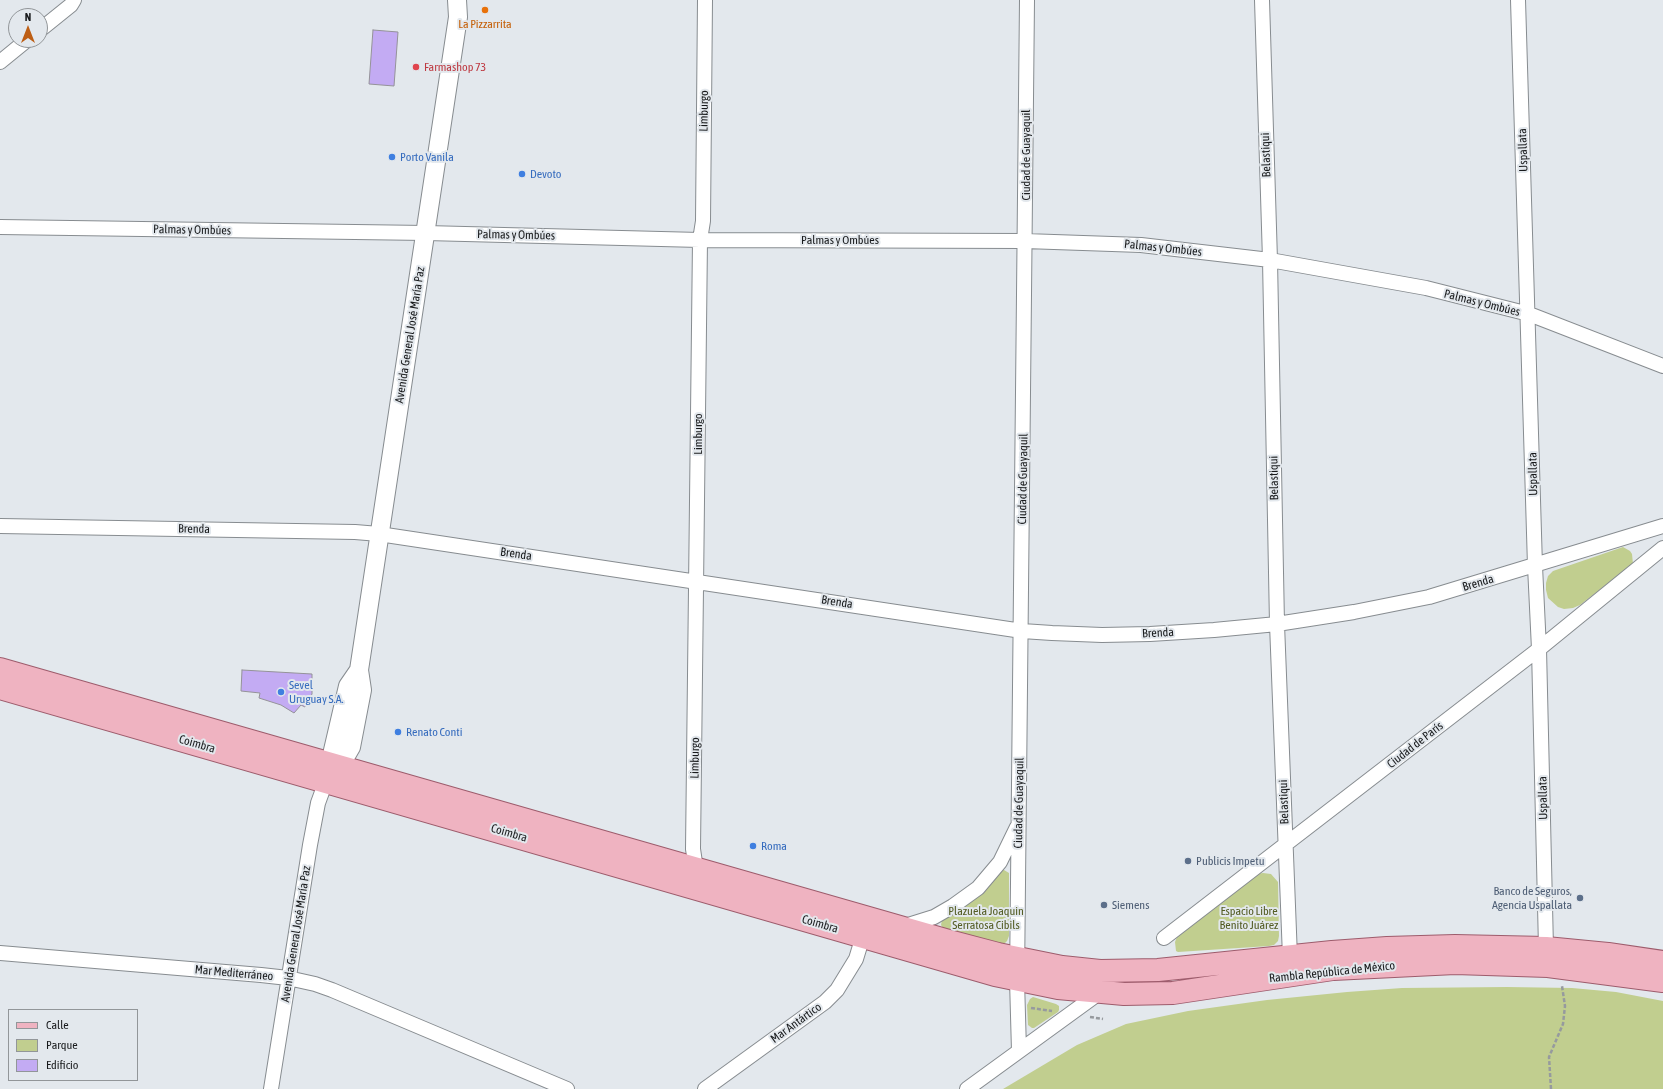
<!DOCTYPE html>
<meta charset="utf-8">
<style>
body{margin:0}
#map{position:relative;width:1663px;height:1089px;overflow:hidden;background:#e3e8ed;font-family:"Asap Condensed",sans-serif}
canvas{display:block}
.legend{position:absolute;left:8px;top:1009px;width:130px;height:72px;box-sizing:border-box;background:#e3e8ed;border:1px solid #929699;margin:0;padding:5px 7px;list-style:none;font-size:12px;color:#181a1c}
.legend li{display:flex;align-items:center;gap:8px;height:20px}
.legend b{width:20px;border:1px solid #929699}
.north{position:absolute;left:8px;top:8px;width:40px;height:40px;box-sizing:border-box;background:#e3e8ed;border:1px solid #929699;border-radius:50%;rotate:0deg;font-size:11px;font-weight:700;line-height:16px;text-align:center;color:#181a1c}
.north::after{content:'';display:block;margin:auto;width:14px;height:18px;background:#bd5e14;clip-path:polygon(50% 0,100% 100%,50% 72%,0 100%)}
</style>
<div id="map">
<canvas width="1663" height="1089"></canvas>
<ul class="legend">
<li><b style="height:5px;background:#efb3c1"></b>Calle</li>
<li><b style="height:11px;background:#c1ce8f"></b>Parque</li>
<li><b style="height:11px;background:#c3abf3"></b>Edificio</li>
</ul>
<div class="north">N</div>
</div>
<script>
const ctx = document.querySelector('canvas').getContext('2d');
ctx.lineJoin = 'round';
function paint(path, color) { ctx.fillStyle = color; ctx.fill(path, 'evenodd'); }
const poly = rows => new Path2D(rows.map(r => 'M' + r).join(''));
function strokePath(path, color, width, dash) { ctx.strokeStyle = color; ctx.lineWidth = width; ctx.lineCap = dash ? 'butt' : 'round'; ctx.setLineDash(dash || []); ctx.stroke(path); }
function write(font, color, halo, rows, align = 'center') {
  ctx.font = font + ' "Asap Condensed",sans-serif'; ctx.lineWidth = 4; ctx.setLineDash([]); ctx.textBaseline = 'middle'; ctx.strokeStyle = halo; ctx.fillStyle = color; for (const [text, x, y, turn = 0] of rows) {
    ctx.save(); ctx.translate(x, y); ctx.rotate((+turn || 0) * Math.PI / 180); ctx.textAlign = isNaN(turn) ? turn : align; if (halo) ctx.strokeText(text, 0, 0); ctx.fillText(text, 0, 0); ctx.restore();
  }
}
paint(poly([
 [1623,547,1630,551,1632,554,1633,564,1580,605,1573,608,1564,609,1558,607,1548,598,1546,590,1546,583,1548,576,1553,571],
 [1002,870,1004,870,1009,873,1009,936,1007,941,1003,945,943,928,941,925,942,920,973,900],
 [1263,873,1271,874,1278,882,1279,936,1278,941,1274,945,1269,946,1178,952,1176,951,1175,942,1177,937,1257,874],
 [1507,987,1572,988,1616,992,1663,1001,1663,1089,1003,1089,1077,1045,1126,1024,1188,1011,1267,1000,1347,992,1402,988],
 [1033,997,1056,1004,1059,1006,1059,1010,1058,1012,1034,1028,1032,1028,1028,1025,1027,1005,1030,999]
]), '#c1ce8f');
const building = poly([
 [373,30,398,32,394,86,369,84,373,30],
 [242,670,312,674,312,694,305,707,301,705,294,713,281,705,259,698,260,693,241,691,242,670]
]);
paint(building, '#c3abf3');
strokePath(building, '#949298', 1);
const minor = poly([
 [1262,0,1270,260,1277,624,1290,957],
 [1518,0,1535,566,1539,649,1546,948],
 [40,30,71,5,74,0],
 [0,62,27,40],
 [0,227,426,233,700,240,1025,241,1141,245,1270,260,1426,288,1529,314,1663,366],
 [0,526,355,532,379,534,1022,631,1052,633,1102,635,1150,634,1214,630,1277,624,1354,612,1429,597,1663,526],
 [696,869,693,849,700,240,703,221,705,0],
 [902,927,934,917,953,906,978,888,1000,862,1017,827],
 [1164,938,1539,649,1663,548],
 [0,953,261,975,288,978,315,984,332,990,567,1089],
 [1019,1051,1017,980,1027,0],
 [271,1089,310,845,318,803,326,781],
 [705,1089,825,1002,837,990,856,959,863,936],
 [967,1089,1099,993]
]);
const tertiary = poly([
 [327,776,348,686,359,670],
 [331,776,340,766,351,747,362,690,359,670,458,17,457,0]
]);
const primary = poly([
 [0,669,949,941,998,954,1062,967,1100,971,1158,970,1332,952,1387,948,1455,946,1546,948,1608,954,1663,962],
 [0,688,995,975,1058,988,1124,994,1173,993,1333,969,1455,963,1548,966,1663,981]
]);
strokePath(minor, '#878c90', 16);
strokePath(tertiary, '#878c90', 20);
strokePath(primary, '#9d5c6c', 24);
strokePath(poly([
 [1031,1008,1052,1011],
 [1090,1017,1103,1019],
 [1551,1089,1549,1057,1563,1024,1565,1006,1562,986]
]), '#969a9e', 2.5, [4, 2]);
strokePath(minor, '#fff', 14);
strokePath(tertiary, '#fff', 18);
strokePath(primary, '#efb3c1', 22);
for (const [x, y, r, color] of [
 [485,10,4,"#e8710a"],
 [416,67,4,"#e0444e"],
 [392,157,4,"#3f7fe0"],
 [522,174,4,"#3f7fe0"],
 [281,692,4,"#3f7fe0"],
 [398,732,4,"#3f7fe0"],
 [753,846,4,"#3f7fe0"],
 [1188,861,4,"#5c6f8a"],
 [1580,898,4,"#5c6f8a"],
 [1104,905,4,"#5c6f8a"]
]) { const dot = new Path2D(); dot.arc(x, y, r, 0, 2 * Math.PI); ctx.fillStyle = color; ctx.fill(dot); strokePath(dot, '#e3e8ed', 1.5); }
write('12px', '#c56008', '#e3e8ed', [
 ["La Pizzarrita",485,24]
]);
write('12px', '#be3a42', '#e3e8ed', [
 ["Farmashop 73",424,67]
], 'left');
write('12px', '#181a1c', '#e3e8ed', [
 ["Limburgo",704,111,-89],
 ["Uspallata",1523,150,-92],
 ["Ciudad de Guayaquil",1026,155,-90],
 ["Belastiqui",1266,155,-92],
 ["Palmas y Ombúes",192,230,1],
 ["Palmas y Ombúes",516,235,1],
 ["Palmas y Ombúes",840,240],
 ["Palmas y Ombúes",1163,248,6],
 ["Palmas y Ombúes",1482,303,14],
 ["Avenida General José María Paz",410,335,-81],
 ["Limburgo",698,434,-90],
 ["Uspallata",1533,474,-91],
 ["Belastiqui",1274,478,-91],
 ["Ciudad de Guayaquil",1023,479,-89],
 ["Brenda",194,529,1],
 ["Brenda",516,554,8],
 ["Brenda",1478,583,-16],
 ["Brenda",837,602,9],
 ["Brenda",1158,633,-3],
 ["Coimbra",197,744,16],
 ["Ciudad de París",1415,745,-38],
 ["Limburgo",695,758,-89],
 ["Uspallata",1543,798,-91],
 ["Belastiqui",1284,802,-92],
 ["Ciudad de Guayaquil",1019,803,-89],
 ["Coimbra",509,833,16],
 ["Coimbra",820,924,16],
 ["Avenida General José María Paz",296,934,-81],
 ["Rambla República de México",1332,972,-6],
 ["Mar Mediterráneo",234,973,5],
 ["Mar Antártico",796,1023,-36]
]);
write('12px', '#366cbe', '#e3e8ed', [
 ["Porto Vanila",400,157],
 ["Devoto",530,174],
 ["Sevel",289,685],
 ["Uruguay S.A.",289,699],
 ["Renato Conti",406,732],
 ["Roma",761,846]
], 'left');
write('12px', '#4e5e75', '#e3e8ed', [
 ["Publicis Impetu",1196,861],
 ["Banco de Seguros,",1572,891,"right"],
 ["Agencia Uspallata",1572,905,"right"],
 ["Siemens",1112,905]
], 'left');
write('12px', '#535c23', '#e3e8ed', [
 ["Plazuela Joaquin",986,911],
 ["Serratosa Cibils",986,925],
 ["Espacio Libre",1249,911],
 ["Benito Juárez",1249,925]
]);
</script>
